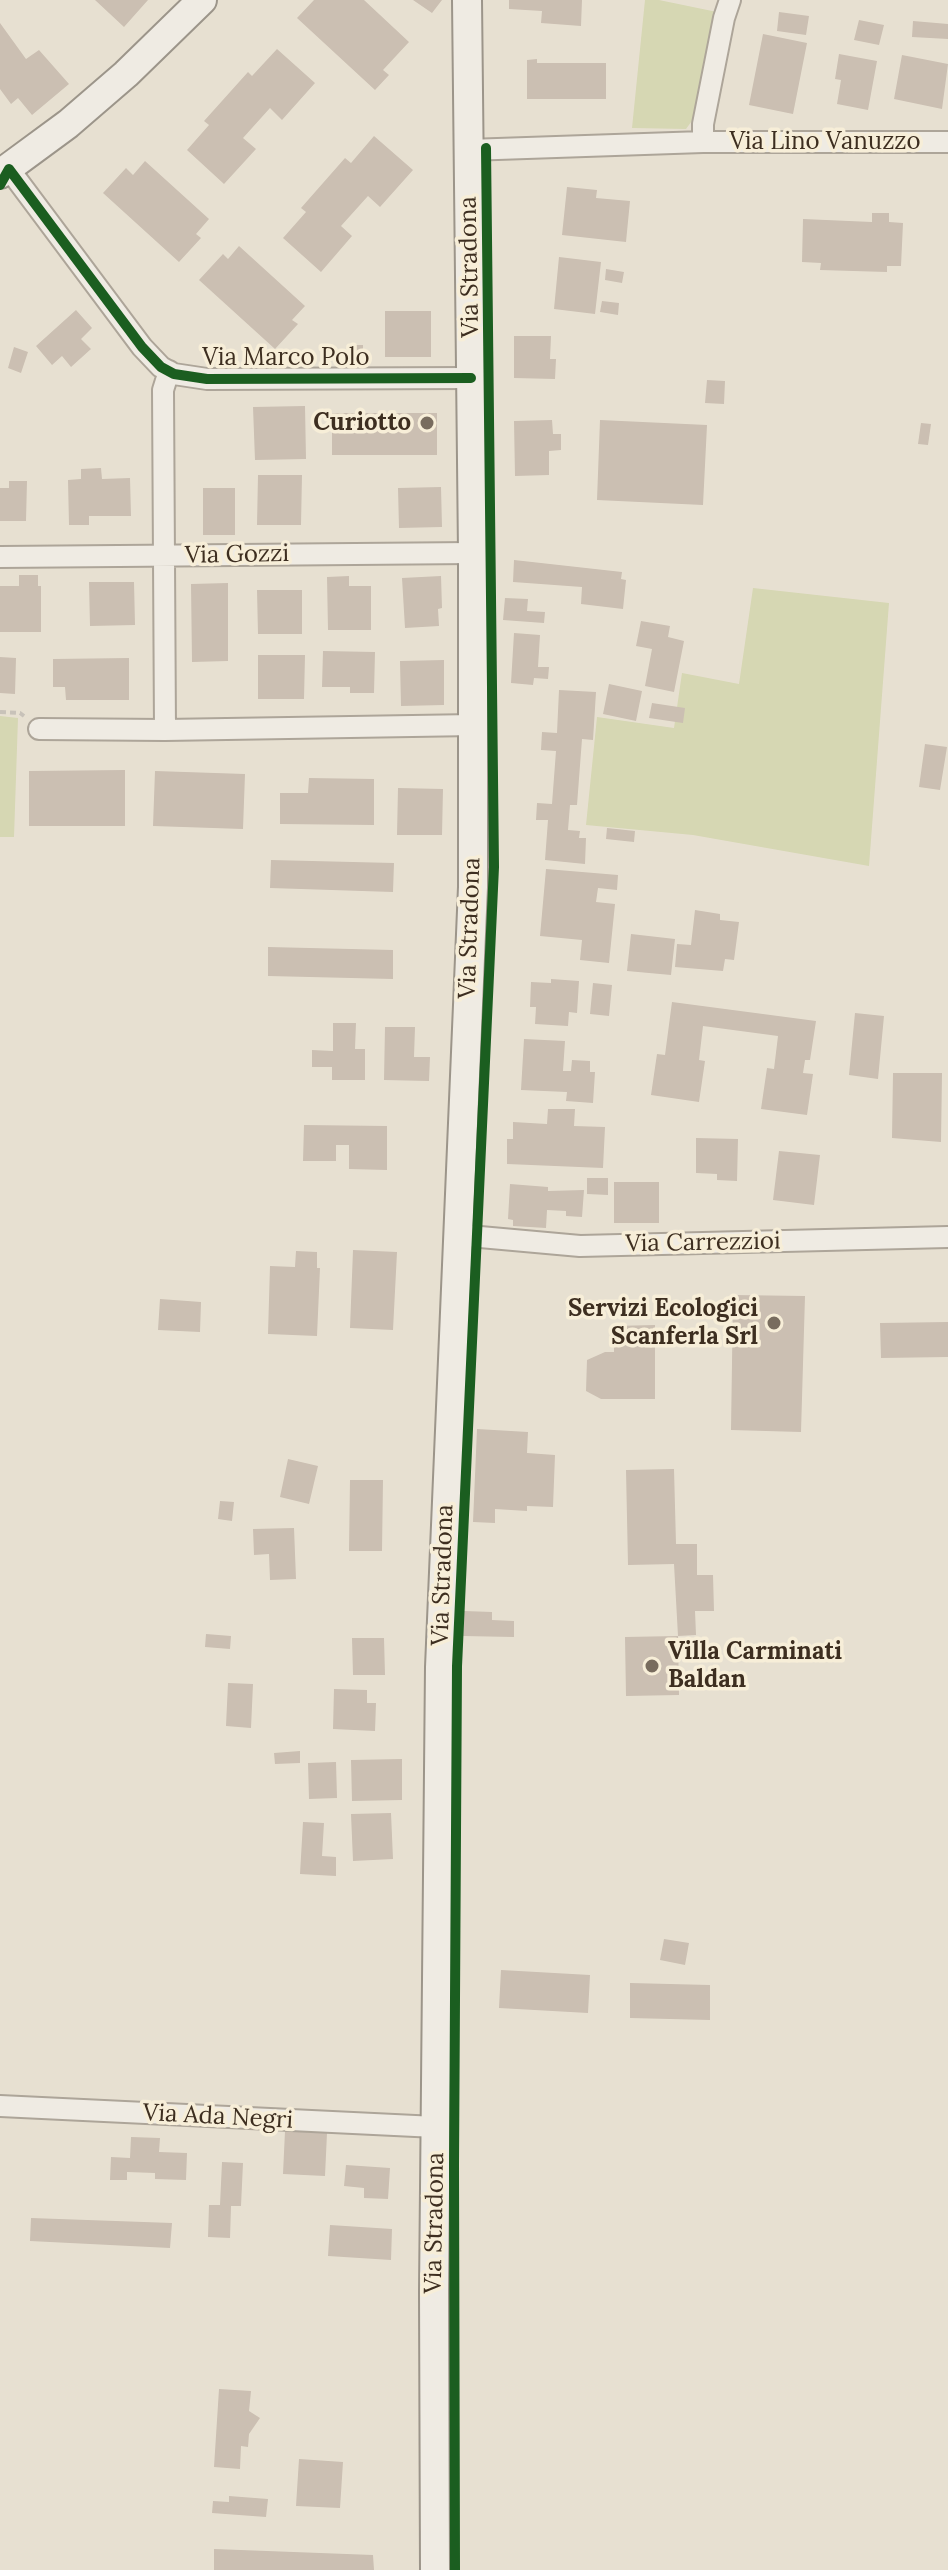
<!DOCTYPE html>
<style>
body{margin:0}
canvas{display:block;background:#e7e0d1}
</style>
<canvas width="948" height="2570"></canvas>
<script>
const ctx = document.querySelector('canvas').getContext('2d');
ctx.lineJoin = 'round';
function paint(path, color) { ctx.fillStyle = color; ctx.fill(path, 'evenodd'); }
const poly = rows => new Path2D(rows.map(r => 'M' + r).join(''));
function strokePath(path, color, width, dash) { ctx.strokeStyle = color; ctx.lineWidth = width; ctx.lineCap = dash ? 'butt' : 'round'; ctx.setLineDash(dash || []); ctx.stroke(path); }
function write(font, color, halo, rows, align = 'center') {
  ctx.font = font + ' Lora,serif'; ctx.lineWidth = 7; ctx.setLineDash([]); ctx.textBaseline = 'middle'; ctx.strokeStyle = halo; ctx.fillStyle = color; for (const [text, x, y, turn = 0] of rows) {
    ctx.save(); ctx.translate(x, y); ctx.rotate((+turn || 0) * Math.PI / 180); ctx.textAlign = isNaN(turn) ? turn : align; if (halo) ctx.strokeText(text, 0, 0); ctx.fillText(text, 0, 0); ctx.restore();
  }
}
paint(poly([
 [645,0,659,0,717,12,694,118,686,129,632,128],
 [753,588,889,603,869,866,693,835,586,825,597,717,674,728,682,673,739,684],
 [0,716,18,718,14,837,0,837]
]), '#d6d7b3');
paint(poly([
 [95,0,148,0,124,27],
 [314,0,364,0,409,42,383,70,389,75,375,90,297,18],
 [413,0,442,0,432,13],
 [509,0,582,0,581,26,541,23,542,11,509,9],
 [779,12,809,16,806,35,777,31],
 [859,20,884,25,879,45,854,40],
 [913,21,948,24,948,39,912,37],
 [0,23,26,59,39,50,69,84,32,115,18,98,11,104,0,89],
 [763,34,807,43,793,114,749,105],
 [277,49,315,83,282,120,270,108,243,138,256,149,224,184,187,150,209,125,204,121,248,72,252,76],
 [839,54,877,61,868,110,837,104,841,80,835,79],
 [902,55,948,64,942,109,894,99],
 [537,59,537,63,606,63,606,99,527,99,527,60],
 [374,136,413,170,380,207,368,196,341,226,352,236,321,272,283,238,306,212,301,208,345,158,351,163],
 [145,161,209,219,196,234,201,238,179,262,103,193,126,168,133,175],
 [567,187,597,190,596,198,630,201,626,242,562,235],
 [872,213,889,213,889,222,903,223,901,266,887,266,887,272,820,270,821,263,802,262,803,219,872,222],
 [239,246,305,306,292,320,298,324,275,349,199,280,223,254,228,259],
 [559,257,601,262,595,314,554,309],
 [606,269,624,272,622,283,605,280],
 [602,301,619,303,618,315,600,312],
 [76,310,92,328,81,339,91,349,71,367,62,356,52,365,36,346],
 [385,311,431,311,431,357,385,357],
 [514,336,551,336,550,359,556,359,555,379,514,378],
 [352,345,363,345,363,357,353,357],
 [14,347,28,352,21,373,8,368],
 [707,380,725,381,724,404,705,403],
 [305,406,306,459,255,460,253,407],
 [332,413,437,413,437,455,332,455],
 [552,420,553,434,561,434,561,450,549,451,549,475,515,476,514,421],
 [600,420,707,425,703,505,597,500],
 [921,423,931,424,928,445,918,444],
 [101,468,102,479,130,478,131,516,89,516,89,525,69,525,68,480,81,479,81,469],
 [258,475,302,475,301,525,257,525],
 [9,481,27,481,26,521,0,521,0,488,9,488],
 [441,487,442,527,399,528,398,488],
 [203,488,235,488,235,535,203,535],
 [514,560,622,572,621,579,626,580,623,609,581,604,582,587,513,582],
 [19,575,38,575,38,586,41,586,41,632,0,632,0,586,19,586],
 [349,576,349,586,371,586,371,630,328,630,327,577],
 [441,576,442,608,438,609,439,626,405,628,402,578],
 [89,582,134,582,135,625,90,626],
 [228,583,228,661,192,662,191,584],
 [257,590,302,590,302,634,258,634],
 [505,598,528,599,527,611,545,612,544,623,503,620],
 [641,621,670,626,668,637,684,641,674,692,645,686,652,649,636,646],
 [514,633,540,635,538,667,549,667,548,679,534,678,533,685,511,683],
 [323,651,375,652,374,693,350,693,350,687,322,687],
 [258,655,305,655,304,699,258,699],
 [0,657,16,658,15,694,0,693],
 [129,658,129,700,66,700,65,687,53,687,53,659],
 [444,660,444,705,401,706,400,661],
 [609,684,642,691,636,721,603,714],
 [559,690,596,692,593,740,582,739,577,805,570,805,568,830,580,831,579,838,586,838,585,864,545,860,548,820,536,820,537,803,552,804,556,751,541,750,542,732,557,733],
 [652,703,685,708,683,723,649,718],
 [925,744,947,747,940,790,919,787],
 [125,770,125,826,29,826,29,771],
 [155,771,245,774,243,829,153,826],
 [309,778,374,779,374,825,280,824,280,793,308,793],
 [398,788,443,789,442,835,397,835],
 [607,828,635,831,634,842,606,839],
 [271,860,394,863,393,892,270,888],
 [546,869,618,875,617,890,598,888,596,902,615,904,609,963,580,960,582,940,540,936],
 [695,910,720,914,720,920,739,922,734,960,725,959,723,971,675,967,677,944,691,945],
 [631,934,675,939,671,975,627,971],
 [268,947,393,950,393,979,268,976],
 [551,979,579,981,577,1013,569,1012,568,1026,535,1024,536,1007,530,1007,531,982,551,983],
 [593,983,612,985,609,1016,590,1014],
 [672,1002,816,1021,810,1060,805,1060,803,1073,813,1074,807,1115,761,1109,767,1068,774,1069,778,1036,703,1026,699,1060,705,1061,699,1102,651,1095,657,1054,665,1055],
 [855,1013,884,1016,878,1079,849,1075],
 [333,1023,356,1023,355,1049,365,1049,365,1080,332,1080,332,1067,312,1067,312,1050,333,1051],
 [385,1027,415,1027,414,1057,430,1057,429,1081,384,1080],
 [524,1039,565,1041,563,1071,571,1071,572,1060,590,1061,590,1072,595,1072,593,1103,566,1101,567,1092,521,1090],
 [893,1073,942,1073,941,1142,892,1138],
 [548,1109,575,1109,574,1126,605,1127,603,1168,507,1164,507,1139,513,1139,513,1122,547,1124],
 [304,1125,387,1126,387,1170,349,1169,349,1145,336,1145,336,1161,303,1161],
 [696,1138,738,1139,737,1181,717,1180,717,1174,696,1173],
 [779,1151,820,1155,814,1205,773,1200],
 [587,1178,608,1178,608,1195,587,1194],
 [614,1182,659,1182,659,1223,614,1223],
 [510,1184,548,1187,548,1191,584,1190,582,1217,566,1216,566,1211,547,1210,546,1228,513,1226,513,1220,508,1219],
 [353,1250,397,1252,393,1330,350,1328],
 [296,1251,317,1252,317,1268,320,1268,317,1336,268,1334,270,1266,295,1267],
 [733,1295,805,1296,801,1432,731,1430],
 [160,1299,201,1302,200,1332,158,1330],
 [948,1322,948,1357,881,1358,880,1323],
 [655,1325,655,1399,601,1399,586,1391,587,1360,605,1352,614,1352,614,1326],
 [477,1429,528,1432,527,1453,555,1455,553,1507,527,1506,527,1511,495,1509,495,1523,473,1522],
 [288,1459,318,1466,309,1504,280,1497],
 [674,1469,676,1544,697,1544,697,1575,713,1575,714,1611,695,1611,696,1635,678,1636,674,1564,628,1565,626,1470],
 [350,1480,383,1480,382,1551,349,1551],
 [220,1501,234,1502,232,1521,218,1519],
 [294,1528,296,1579,270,1580,269,1554,254,1555,253,1529],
 [464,1611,492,1612,492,1620,514,1621,514,1637,463,1636],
 [206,1634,231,1636,230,1649,205,1647],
 [678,1636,679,1695,626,1696,625,1637],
 [352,1638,384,1638,385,1675,353,1675],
 [228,1683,253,1684,251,1728,226,1726],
 [334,1689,367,1690,367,1703,376,1703,375,1731,333,1729],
 [300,1751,300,1763,275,1764,274,1753],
 [402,1759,402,1800,352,1801,351,1760],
 [336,1762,337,1798,309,1799,308,1763],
 [391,1813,393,1859,353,1861,351,1814],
 [303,1822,324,1823,322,1856,336,1857,336,1876,300,1874],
 [664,1939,689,1943,685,1965,660,1960],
 [501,1970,590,1975,588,2013,499,2008],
 [630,1983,710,1985,710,2020,630,2018],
 [285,2131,327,2133,325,2176,283,2174],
 [131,2137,160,2138,159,2152,187,2153,186,2180,155,2179,155,2173,127,2172,127,2180,110,2180,111,2157,130,2158],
 [222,2162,243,2163,241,2206,231,2206,230,2238,208,2237,209,2205,220,2205],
 [346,2165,390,2168,388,2199,364,2198,364,2188,344,2186],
 [31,2218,172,2223,170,2248,30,2241],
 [330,2225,392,2229,391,2260,328,2256],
 [219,2389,251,2391,249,2411,260,2418,249,2434,248,2447,241,2446,240,2469,214,2467],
 [299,2459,343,2462,340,2508,296,2506],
 [229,2496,268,2499,266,2517,212,2513,213,2501,229,2502],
 [214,2549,373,2555,374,2570,214,2570]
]), '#cbbfb2');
const street = poly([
 [703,142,703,124,724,18,730,0],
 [468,150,703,142,948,142],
 [9,169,142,347,161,367,174,374,207,379,471,378],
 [0,557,473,553],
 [39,729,165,730,474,725],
 [165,730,163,390,169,371],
 [458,1235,580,1246,948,1237],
 [0,2106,436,2127]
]);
const secondary = poly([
 [0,174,68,124,126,74,202,0],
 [435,2570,434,2291,440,1667,473,887,473,553,467,0]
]);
strokePath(street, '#ada599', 24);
strokePath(secondary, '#9c958a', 32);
strokePath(poly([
 [0,712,20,713,24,716]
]), '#c8c2b9', 4, [6, 4]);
strokePath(street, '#efebe3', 20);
strokePath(secondary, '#efebe3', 28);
strokePath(poly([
 [0,185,9,169,142,347,161,367,174,374,207,379,471,378],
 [455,2570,454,2165,457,1666,494,867,486,148]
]), '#1b5e20', 10);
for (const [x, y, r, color] of [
 [427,423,8,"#786c5e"],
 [774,1323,8,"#786c5e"],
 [652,1666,8,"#786c5e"]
]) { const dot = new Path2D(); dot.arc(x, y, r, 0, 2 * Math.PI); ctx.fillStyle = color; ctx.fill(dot); strokePath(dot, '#f7eed8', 3); }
write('24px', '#3d2e20', '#f7eed8', [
 ["Via Lino Vanuzzo",825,142],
 ["Via Stradona",470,267,-91],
 ["Via Marco Polo",286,358],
 ["Via Gozzi",237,555,-1],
 ["Via Stradona",470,928,-88],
 ["Via Carrezzioi",703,1243,-1],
 ["Via Stradona",443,1575,-88],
 ["Via Ada Negri",218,2117,3],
 ["Via Stradona",435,2223,-89]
]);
write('bold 24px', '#3d2e20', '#f7eed8', [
 ["Curiotto",411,423],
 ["Servizi Ecologici",758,1309],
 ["Scanferla Srl",758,1337],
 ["Villa Carminati",668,1652,"left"],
 ["Baldan",668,1680,"left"]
], 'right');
</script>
